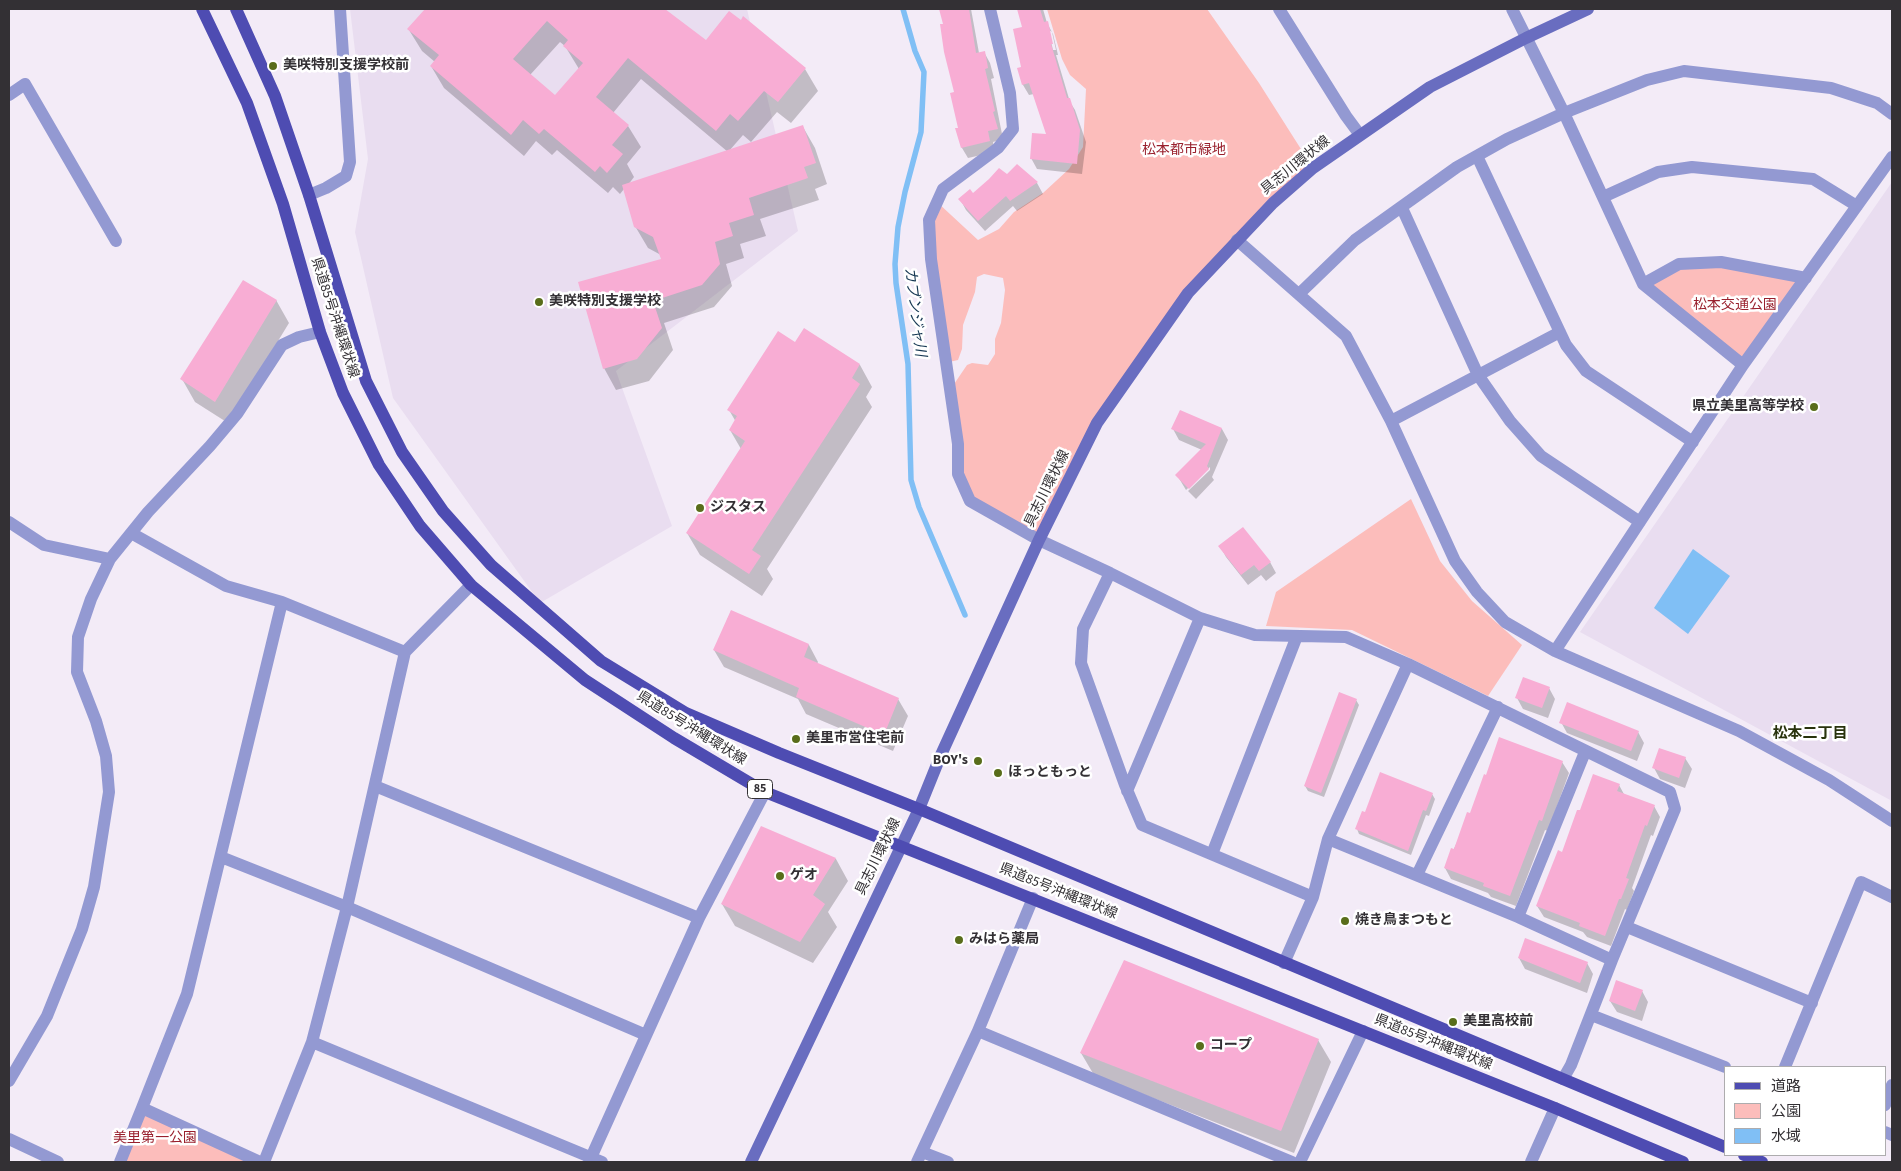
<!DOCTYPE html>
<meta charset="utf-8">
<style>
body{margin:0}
#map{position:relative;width:1901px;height:1171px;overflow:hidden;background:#f3ebf7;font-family:"Source Sans 3","Noto Sans JP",sans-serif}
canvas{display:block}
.frame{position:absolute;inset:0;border:10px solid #333034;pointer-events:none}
.legend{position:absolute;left:1724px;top:1066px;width:162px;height:90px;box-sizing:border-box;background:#fff;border:1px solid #adacae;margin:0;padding:6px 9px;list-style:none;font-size:15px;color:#333034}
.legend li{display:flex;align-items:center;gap:10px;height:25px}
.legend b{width:25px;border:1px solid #adacae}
</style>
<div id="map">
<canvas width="1901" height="1171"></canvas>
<div class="frame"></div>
<ul class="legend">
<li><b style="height:6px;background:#4e4cb2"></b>道路</li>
<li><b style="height:14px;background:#fcbdbb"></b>公園</li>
<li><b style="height:14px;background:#80bff5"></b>水域</li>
</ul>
</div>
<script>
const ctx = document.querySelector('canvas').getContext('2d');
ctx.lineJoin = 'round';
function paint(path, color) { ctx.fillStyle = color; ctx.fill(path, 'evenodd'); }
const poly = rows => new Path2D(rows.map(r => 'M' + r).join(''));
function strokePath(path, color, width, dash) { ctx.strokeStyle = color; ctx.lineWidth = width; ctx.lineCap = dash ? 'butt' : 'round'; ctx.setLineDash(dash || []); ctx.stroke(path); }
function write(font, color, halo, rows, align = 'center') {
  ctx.font = font + ' "Source Sans 3","Noto Sans JP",sans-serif'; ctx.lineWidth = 5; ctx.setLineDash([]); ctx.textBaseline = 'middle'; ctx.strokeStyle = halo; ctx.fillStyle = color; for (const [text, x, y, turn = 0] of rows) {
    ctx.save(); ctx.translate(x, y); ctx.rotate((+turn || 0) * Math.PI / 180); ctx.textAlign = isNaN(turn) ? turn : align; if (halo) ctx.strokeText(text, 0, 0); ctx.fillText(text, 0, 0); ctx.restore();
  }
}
paint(poly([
 [350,9,747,9,798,231,616,371,672,526,540,603,393,398,355,232,368,159],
 [1892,182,1892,801,1580,632]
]), '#e9ddf0');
paint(poly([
 [1047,9,1207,9,1259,83,1313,168,1188,293,1097,423,1039,540,970,501,958,474,950,390,967,365,972,363,988,365,995,354,995,339,1001,323,1005,290,1003,278,984,274,977,277,975,292,963,325,962,349,958,360,945,363,931,259,937,202,978,240,999,229,1014,212,1043,193,1069,169,1083,147,1086,89,1070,75,1062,59],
 [1721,262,1806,278,1743,365,1643,284,1679,264],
 [1411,499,1440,561,1472,601,1522,645,1488,696,1352,630,1266,626,1276,592],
 [142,1108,255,1162,120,1162]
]), '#fcbdbb');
paint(poly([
 [1693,549,1730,576,1688,634,1654,608]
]), '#80bff5');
paint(poly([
 [427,9,663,9,706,42,805,69,818,91,791,123,777,112,751,142,743,135,729,151,803,127,815,148,827,184,815,189,819,200,760,219,766,236,740,244,744,258,726,264,732,286,714,307,664,323,673,350,649,381,616,390,604,368,663,260,661,255,648,248,635,226,624,189,620,194,613,187,608,193,557,150,552,155,536,141,524,156,444,88,431,66,435,62,422,51,409,30],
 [560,42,565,46,579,69,555,97,530,75],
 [641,79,728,152,628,185,634,177,627,164,641,147,628,126,613,113],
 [941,9,971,9,979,53,984,52,990,63,994,78,991,79,1003,139,993,142,995,152,968,158,962,148,957,129,960,129,955,93],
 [1018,9,1043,9,1047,23,1053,34,1058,55,1056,55,1070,102,1075,110,1086,142,1082,174,1037,169,1031,158,1048,136,1034,94,1029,95,1023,85,1024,28],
 [1048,29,1052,32,1056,50,1053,50],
 [1017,166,1037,183,1043,194,1017,211,1013,206,985,231,966,210,960,199,973,195,1008,176],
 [276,300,289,323,228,423,195,402,182,379],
 [804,330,860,365,872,387,866,397,872,407,767,569,773,579,762,596,700,555,687,533,741,449,730,430,736,422,729,410,795,343],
 [1180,411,1222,429,1228,440,1212,477,1214,480,1196,499,1188,491,1210,470,1210,467,1186,490,1177,475,1202,450,1179,440,1173,429],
 [1220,546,1270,562,1276,573,1266,581,1261,575,1248,585,1226,557],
 [731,611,809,645,818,662,817,664,898,699,908,716,893,751,806,714,798,699,724,667,714,650],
 [1549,688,1555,699,1548,718,1523,709,1517,698],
 [1356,700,1359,705,1324,797,1308,791,1305,786],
 [1561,722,1638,732,1644,743,1637,761,1567,733],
 [1685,758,1692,769,1685,788,1660,779,1654,768],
 [1562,762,1569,773,1548,831,1545,830,1516,906,1491,897,1488,893,1451,879,1445,868,1470,814],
 [1619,785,1625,796,1654,806,1660,817,1653,836,1651,835,1632,888,1634,891,1627,910,1625,909,1611,946,1587,937,1583,932,1544,917,1537,906,1563,853,1580,812],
 [1432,794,1435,799,1429,816,1426,815,1411,855,1359,834,1357,829,1366,813],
 [762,828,836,859,848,881,828,912,837,927,813,963,735,926,722,904],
 [1519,958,1587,963,1593,974,1587,993,1525,969],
 [1642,991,1648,1002,1642,1021,1617,1012,1610,1001],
 [1318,1040,1331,1062,1294,1153,1094,1075,1081,1053]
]), '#0003');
strokePath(poly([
 [903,9,915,51,924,72,921,132,905,192,898,227,895,264,896,283,908,364,911,480,919,507,965,615]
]), '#80bff5', 5.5);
paint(poly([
 [425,9,665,9,706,40,729,11,741,20,743,16,806,68,778,102,764,91,738,121,730,114,716,131,628,58,596,97,629,125,612,145,623,154,607,173,600,166,595,172,544,129,539,134,523,120,511,135,430,66,439,55,407,29],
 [547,21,568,40,563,46,583,63,555,95,513,59],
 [939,9,969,9,976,53,985,51,988,68,985,69,995,111,993,112,998,129,988,131,990,141,961,148,955,128,958,128,950,93,954,92,944,52,940,24,943,24],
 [1017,9,1040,9,1044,22,1048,21,1053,44,1051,44,1067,98,1070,98,1080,130,1077,164,1030,159,1032,133,1046,134,1029,83,1022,85,1017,68,1021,67,1013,29,1022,27],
 [803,125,816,163,804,167,808,178,749,198,754,215,729,223,733,236,715,242,720,264,702,285,653,301,662,328,637,359,603,369,578,282,661,259,653,237,634,227,622,185],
 [1017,164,1038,182,1010,201,1006,196,978,221,958,199,970,189,973,193,989,179,999,168,1007,174],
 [243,280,277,300,215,402,180,379],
 [804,328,860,364,852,378,860,384,752,550,761,556,749,574,686,533,745,441,729,430,737,416,727,410,778,331,795,342],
 [1180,410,1222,428,1207,466,1209,469,1189,489,1175,475,1206,444,1171,429],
 [1243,527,1271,562,1259,571,1254,565,1241,575,1218,546],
 [731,610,809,644,804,657,899,698,884,735,796,697,799,688,713,650],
 [1523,677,1550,687,1542,708,1515,698],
 [1339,692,1357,699,1321,793,1304,786],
 [1567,702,1639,731,1631,751,1559,723],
 [1499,737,1563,761,1542,821,1539,820,1510,896,1483,886,1484,883,1444,868,1451,848,1454,849,1467,812,1470,813,1484,774,1486,775],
 [1659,748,1686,757,1679,778,1652,768],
 [1380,772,1433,793,1426,811,1423,810,1408,851,1355,829,1362,811,1365,812],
 [1593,774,1620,784,1617,791,1655,805,1647,826,1645,825,1626,878,1629,879,1621,899,1619,899,1605,936,1579,926,1580,923,1536,906,1558,850,1562,852,1577,810,1580,810],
 [761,826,836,858,813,895,825,904,800,942,721,904],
 [1525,938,1588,962,1580,983,1518,958],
 [1124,960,1319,1039,1281,1131,1080,1053],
 [1616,980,1643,990,1635,1011,1609,1001]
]), '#f8add4');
strokePath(poly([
 [990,9,1010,93,1013,129,998,148,943,189,929,220,931,259,958,444,958,474,970,501,1039,540,1110,573,1200,618,1255,635,1346,637,1408,664,1670,792,1675,809,1612,960,1571,1065,1563,1079],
 [1279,9,1346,116,1360,135],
 [1512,9,1564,113,1643,284,1743,365],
 [9,95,25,84,116,241],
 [1477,156,1566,345,1586,371,1693,442],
 [309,195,326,188,346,176,350,162,340,9],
 [1603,197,1658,172,1692,167,1813,179,1857,206],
 [1402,208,1478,375,1510,421,1541,456,1640,522],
 [1237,240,1346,336,1391,421,1455,561,1477,592,1505,622,1555,651,1739,731,1829,780,1892,821],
 [1643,284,1679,264,1721,262,1806,278],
 [1299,294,1355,240,1457,167,1507,139,1564,113,1647,80,1684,71,1831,88,1877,103,1892,114],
 [1391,421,1560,332],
 [9,522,44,545,110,559],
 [131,533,226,586,282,602,405,652],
 [1110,573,1083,629,1081,663,1125,785,1142,825,1313,897],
 [1555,651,1743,365,1892,157],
 [375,786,699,918,589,1162],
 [1127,791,1200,618],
 [1328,839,1518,917,1612,960],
 [1212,854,1297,636],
 [221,857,347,907,646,1035],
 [1417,875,1498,707],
 [1518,917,1585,752],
 [699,918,765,792],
 [1627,927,1812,1003],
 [1284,963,1313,897,1328,839,1408,664],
 [1591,1015,1725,1067],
 [978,1031,1033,898],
 [312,1042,602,1162],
 [1785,1067,1861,882,1892,897],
 [9,1081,47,1016,82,929,94,887,109,792,106,756,96,721,77,672,78,637,91,599,110,559,148,512,210,446,237,414,282,345,299,337,320,332],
 [1885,1105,1892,1085],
 [1885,1132,1892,1135],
 [9,1139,58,1162],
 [922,1152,948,1162],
 [120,1162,142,1108],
 [260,1162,142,1108,187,994,282,602],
 [264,1162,312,1042,347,907,405,652,471,585],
 [917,1162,978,1031,1292,1162],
 [1300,1162,1363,1031],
 [1531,1162,1555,1108]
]), '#9399d2', 12);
strokePath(poly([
 [751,1162,919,809,940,757,1039,540,1097,423,1188,293,1273,203,1313,168,1430,87,1526,38,1588,9]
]), '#696dc0', 12);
strokePath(poly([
 [202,9,247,103,283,204,320,332,343,393,379,465,420,526,471,585,585,680,674,738,765,792,1555,1108,1683,1162],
 [236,9,275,96,309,195,366,381,402,452,443,511,491,565,601,661,686,713,779,753,919,809,1725,1147],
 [1744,1155,1762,1162]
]), '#4e4cb2', 12);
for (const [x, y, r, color] of [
 [273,66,5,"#596d1b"],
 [539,302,5,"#596d1b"],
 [1814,407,5,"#596d1b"],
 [700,508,5,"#596d1b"],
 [796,739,5,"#596d1b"],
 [978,761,5,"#596d1b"],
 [998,773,5,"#596d1b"],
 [780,876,5,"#596d1b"],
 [1345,921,5,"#596d1b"],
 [959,940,5,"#596d1b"],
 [1453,1022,5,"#596d1b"],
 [1200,1046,5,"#596d1b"]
]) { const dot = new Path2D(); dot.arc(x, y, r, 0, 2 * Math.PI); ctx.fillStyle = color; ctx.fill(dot); strokePath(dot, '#fff', 2); }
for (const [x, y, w] of [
 [760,789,25]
]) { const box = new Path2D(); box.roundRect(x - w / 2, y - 9.5, w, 19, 4); ctx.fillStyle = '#fff'; ctx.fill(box); strokePath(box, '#333034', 1); }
write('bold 12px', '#333034', null, [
 ["85",760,789]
]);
write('bold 14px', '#333034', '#fff', [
 ["美咲特別支援学校前",283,66],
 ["美咲特別支援学校",549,302],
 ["県立美里高等学校",1804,407,"right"],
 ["ジスタス",710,508],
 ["美里市営住宅前",806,739],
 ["BOY's",968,761,"right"],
 ["ほっともっと",1008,773],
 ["ゲオ",790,876],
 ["焼き鳥まつもと",1355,921],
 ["みはら薬局",969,940],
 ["美里高校前",1463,1022],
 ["コープ",1210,1046]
], 'left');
write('14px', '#99202d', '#fff', [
 ["松本都市緑地",1184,151],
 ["松本交通公園",1735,306],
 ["美里第一公園",155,1139]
]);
write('14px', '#333034', '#fff', [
 ["具志川環状線",1296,166,-39],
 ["県道85号沖縄環状線",334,318,72],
 ["具志川環状線",1048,489,-64],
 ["県道85号沖縄環状線",691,729,32],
 ["具志川環状線",879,857,-64],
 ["県道85号沖縄環状線",1058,892,22],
 ["県道85号沖縄環状線",1433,1043,22]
]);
write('italic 15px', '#153752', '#fff', [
 ["カブンジャ川",914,312,83]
]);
write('bold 15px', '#29330d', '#fff', [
 ["松本二丁目",1810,735]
]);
</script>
